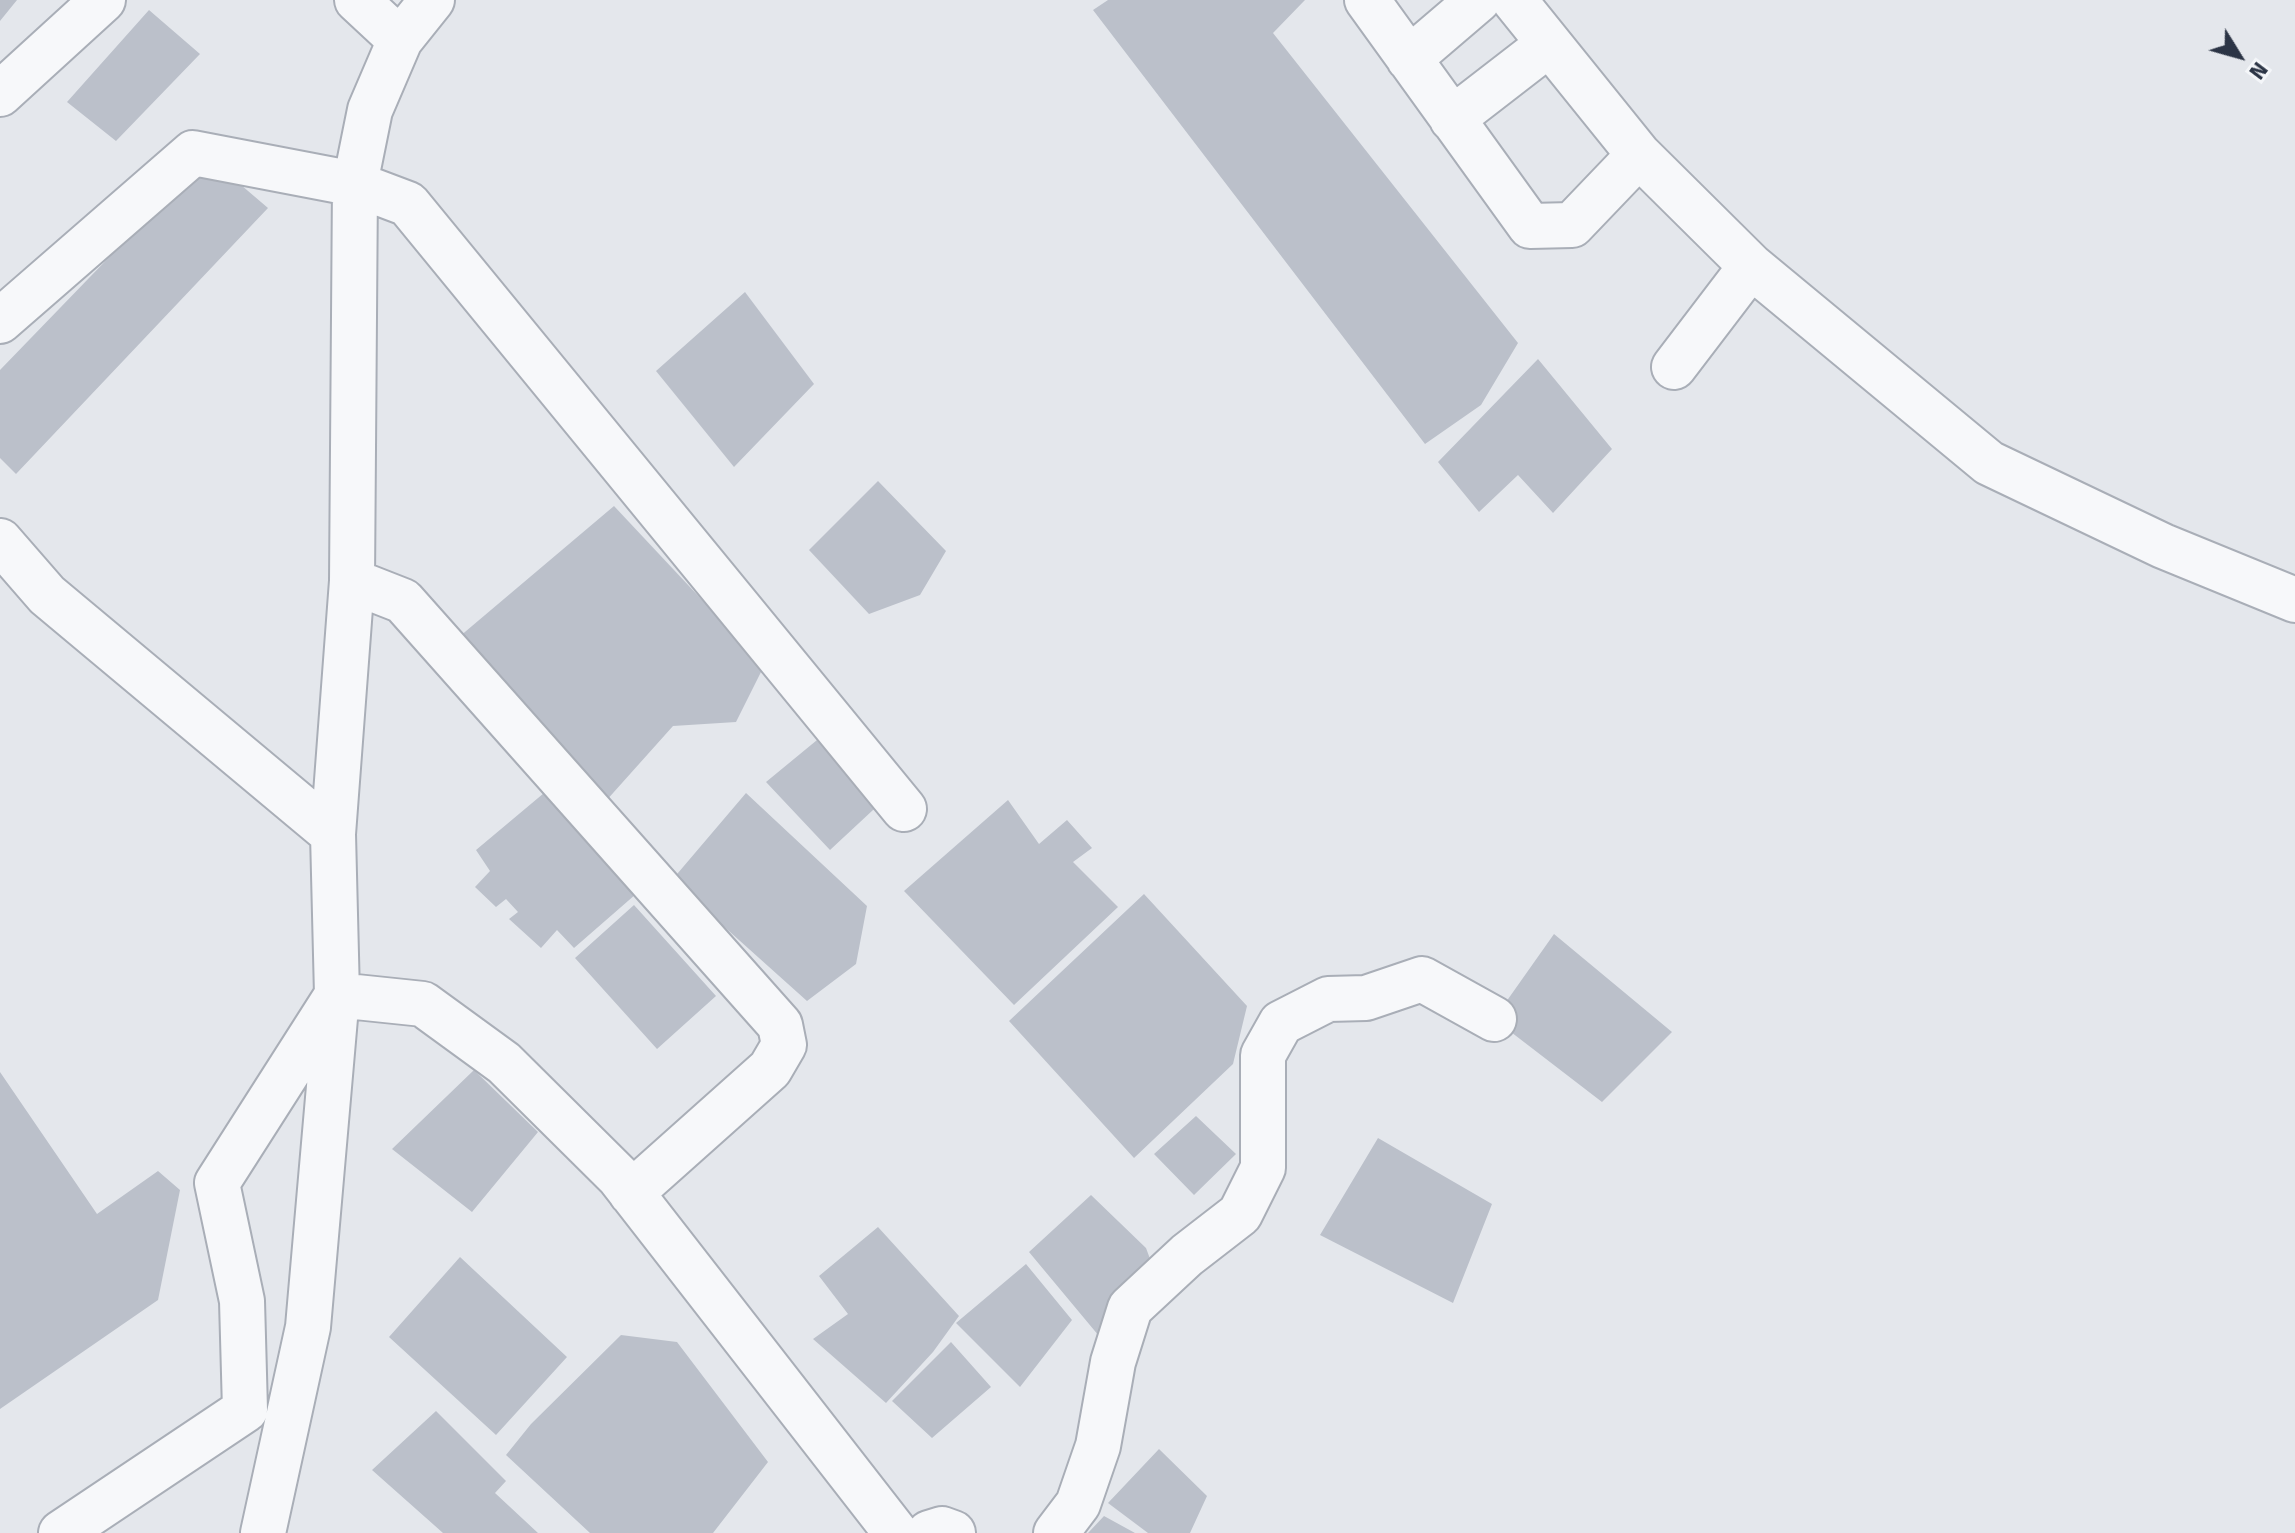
<!DOCTYPE html>
<style>
body{margin:0}
#map{position:relative;width:2295px;height:1533px;overflow:hidden;background:#e4e7ec;font-family:"Fira Sans",sans-serif}
canvas{display:block}
.north{position:absolute;left:2199px;top:16px;width:80px;height:80px;-webkit-text-stroke:6px #f4f6f9;paint-order:stroke;rotate:127deg;font-size:22px;font-weight:700;line-height:32px;text-align:center;color:#2b3445}
.north::after{content:'';display:block;margin:auto;width:28px;height:36px;background:#2b3445;clip-path:polygon(50% 0,100% 100%,50% 72%,0 100%)}
</style>
<div id="map">
<canvas width="2295" height="1533"></canvas>
<div class="north">N</div>
</div>
<script>
const ctx = document.querySelector('canvas').getContext('2d');
ctx.lineJoin = 'round';
function paint(path, color) { ctx.fillStyle = color; ctx.fill(path, 'evenodd'); }
const poly = rows => new Path2D(rows.map(r => 'M' + r).join(''));
function strokePath(path, color, width, dash) { ctx.strokeStyle = color; ctx.lineWidth = width; ctx.lineCap = dash ? 'butt' : 'round'; ctx.setLineDash(dash || []); ctx.stroke(path); }
paint(poly([
 [0,0,17,0,0,21],
 [1108,0,1305,0,1273,33,1518,343,1481,405,1425,444,1093,10],
 [149,10,200,54,116,141,67,102],
 [207,156,268,208,16,474,0,458,0,370],
 [745,292,814,384,734,467,656,371],
 [1538,359,1612,449,1553,513,1518,475,1479,512,1438,462],
 [878,481,946,551,920,595,869,614,809,550],
 [614,506,764,666,736,722,673,726,605,802,459,637],
 [828,731,887,797,830,850,766,782],
 [544,793,636,894,574,948,557,930,541,948,509,919,518,912,506,899,496,907,475,887,490,871,476,850],
 [746,793,867,906,856,964,807,1001,672,880],
 [1008,800,1039,844,1067,820,1092,848,1073,862,1118,907,1014,1005,904,891],
 [1144,894,1247,1006,1233,1064,1134,1158,1009,1021],
 [634,905,716,996,657,1049,575,958],
 [1554,934,1672,1032,1602,1102,1494,1019],
 [474,1070,538,1132,472,1212,392,1149],
 [0,1072,97,1214,158,1171,180,1190,158,1300,0,1409],
 [1196,1116,1236,1154,1194,1195,1154,1154],
 [1378,1138,1492,1204,1453,1303,1320,1235],
 [1091,1195,1146,1248,1156,1275,1099,1336,1029,1252],
 [878,1227,959,1316,933,1352,886,1403,813,1339,848,1314,819,1276],
 [460,1257,567,1357,496,1435,389,1337],
 [1026,1264,1072,1320,1020,1387,956,1323],
 [621,1335,677,1342,768,1462,713,1533,590,1533,506,1455,531,1424],
 [951,1342,991,1387,932,1438,892,1401],
 [436,1411,506,1481,495,1493,538,1533,443,1533,372,1470],
 [1159,1449,1207,1496,1190,1533,1148,1533,1108,1503],
 [1104,1516,1135,1533,1088,1533]
]), '#bbc0ca');
const minor = poly([
 [357,0,400,40],
 [1367,0,1530,226,1572,225,1639,155],
 [1514,0,1639,155,1751,266,1989,463,2163,546,2295,600],
 [1409,59,1478,0],
 [0,94,103,0],
 [1452,119,1549,44],
 [0,321,193,153,355,184,408,204,904,809],
 [1674,367,1751,266],
 [0,541,47,595,333,834],
 [352,581,403,601,780,1025,784,1045,770,1069,631,1193],
 [61,1533,245,1410,242,1301,217,1183,337,995,423,1004,504,1063,619,1177,896,1533],
 [263,1533,308,1327,337,995,333,834,352,581,355,184,370,110,400,40,432,0],
 [929,1533,942,1529,953,1533],
 [1056,1533,1078,1504,1098,1446,1113,1362,1130,1308,1187,1255,1240,1214,1263,1168,1263,1055,1281,1023,1328,999,1366,998,1422,979,1494,1019]
]);
strokePath(minor, '#a9aeb7', 48);
strokePath(minor, '#f7f8fa', 44);
</script>
